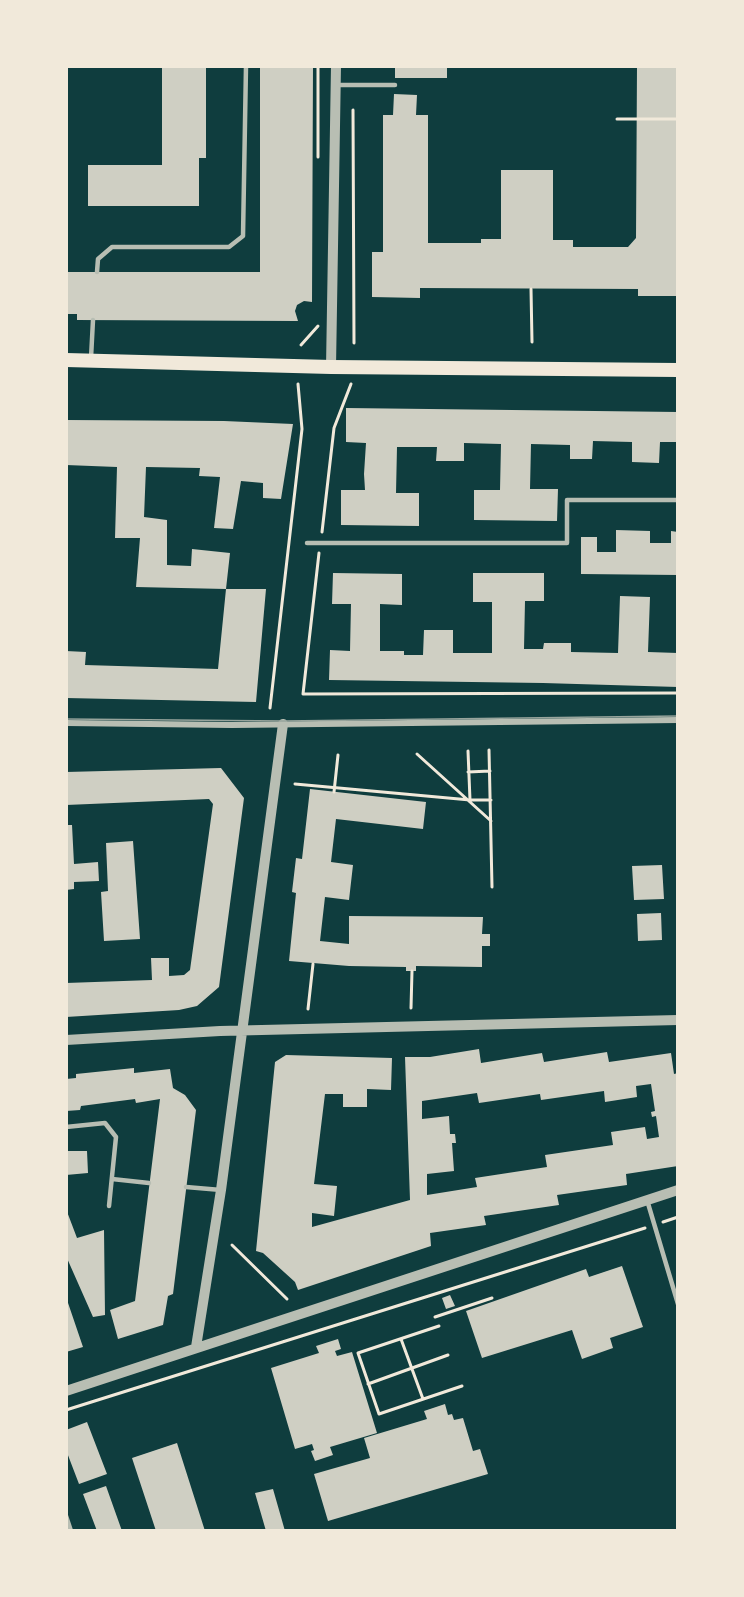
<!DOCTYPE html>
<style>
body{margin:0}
#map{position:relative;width:744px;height:1597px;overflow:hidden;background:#0f3d3e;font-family:Spectral,serif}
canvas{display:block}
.frame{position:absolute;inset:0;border:68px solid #f1e9da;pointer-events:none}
</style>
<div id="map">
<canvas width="744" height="1597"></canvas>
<div class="frame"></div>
</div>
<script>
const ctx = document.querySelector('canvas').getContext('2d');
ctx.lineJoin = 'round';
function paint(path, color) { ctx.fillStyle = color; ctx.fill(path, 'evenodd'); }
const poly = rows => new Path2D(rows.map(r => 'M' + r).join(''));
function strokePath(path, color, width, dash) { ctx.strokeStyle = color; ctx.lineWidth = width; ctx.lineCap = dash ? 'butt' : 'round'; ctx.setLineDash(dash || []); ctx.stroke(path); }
paint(poly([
 [162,66,206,66,206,158,199,158,199,206,88,206,88,165,162,165],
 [260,66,313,66,312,302,304,301,297,305,295,311,298,321,77,320,77,314,66,314,66,272,260,272],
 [395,66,447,66,447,78,395,78],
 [637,66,678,66,678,296,638,296,638,289,420,288,420,298,372,297,372,252,383,252,383,115,393,115,394,94,417,95,416,115,428,115,428,243,481,243,481,239,501,239,501,170,553,170,553,240,573,240,573,247,628,247,636,238],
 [346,408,678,412,678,442,660,442,659,463,632,462,632,442,593,441,592,459,570,459,570,445,531,444,530,489,558,489,557,521,474,520,474,490,500,490,501,444,464,443,464,461,436,461,437,447,397,447,396,493,419,493,419,526,341,525,341,490,365,490,364,474,366,443,346,442],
 [66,420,224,421,293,424,281,499,263,498,263,483,241,481,233,529,214,528,220,477,199,476,200,468,146,467,144,517,167,520,167,565,191,566,192,549,230,553,226,589,136,587,140,538,115,538,117,467,66,465],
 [616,530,650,531,650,543,671,543,671,531,678,532,678,575,581,574,581,537,597,537,597,552,616,552],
 [333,573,402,574,402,605,380,604,380,651,404,651,404,655,423,655,424,630,453,630,453,653,492,653,492,602,473,602,473,573,544,573,544,601,525,601,524,649,543,649,544,643,571,643,571,652,618,653,620,596,650,597,648,652,678,653,678,687,543,683,329,680,330,650,350,651,351,604,332,604],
 [226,589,266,589,256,702,66,698,66,651,86,652,85,665,218,669],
 [221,768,244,798,219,987,197,1006,179,1010,66,1017,66,983,152,980,151,958,169,958,169,976,184,975,190,970,213,804,209,799,66,805,66,772],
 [310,789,426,802,423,829,336,819,331,862,353,865,349,900,325,897,320,941,349,944,349,916,483,917,482,934,490,934,490,946,482,946,482,967,416,966,416,971,406,971,406,967,349,966,289,961,296,893,292,892,296,858,302,859],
 [66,825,72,825,74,864,98,862,99,881,74,882,74,889,66,890],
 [133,841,140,939,104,941,101,892,108,891,106,843],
 [662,865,664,899,634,900,632,866],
 [661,913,662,940,638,941,637,914],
 [479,1049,481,1063,542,1053,544,1062,607,1052,609,1062,671,1053,674,1074,678,1073,678,1166,626,1174,627,1185,557,1195,559,1205,484,1216,486,1225,430,1233,431,1246,298,1290,295,1282,263,1253,256,1251,275,1062,286,1055,392,1058,391,1090,367,1089,367,1107,343,1107,343,1094,325,1094,314,1184,337,1186,334,1216,312,1213,312,1227,410,1200,405,1057,430,1057],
 [651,1084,655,1111,651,1112,652,1117,656,1116,659,1137,647,1139,645,1127,611,1132,613,1145,545,1155,547,1167,475,1178,477,1187,427,1195,427,1174,454,1171,452,1143,456,1143,455,1134,450,1134,449,1116,422,1119,422,1101,477,1093,479,1103,540,1094,541,1100,604,1091,605,1102,637,1097,636,1086],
 [134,1068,134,1073,170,1069,173,1088,185,1095,196,1110,173,1294,168,1296,163,1325,118,1339,110,1310,135,1301,160,1099,136,1103,135,1099,81,1106,80,1110,66,1111,66,1079,76,1078,76,1074],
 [66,1151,87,1151,88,1173,66,1175],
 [66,1209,77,1238,104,1230,105,1315,93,1317,66,1256],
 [622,1266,643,1327,610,1338,613,1348,582,1359,572,1330,482,1358,466,1311,586,1269,589,1277],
 [450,1295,455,1306,446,1309,442,1298],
 [66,1297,83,1347,66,1352],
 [338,1339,341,1349,335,1351,337,1356,352,1352,377,1433,330,1447,333,1455,315,1461,311,1451,314,1450,312,1444,295,1449,271,1368,319,1353,316,1346],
 [445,1404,448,1415,452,1414,454,1420,463,1418,473,1451,480,1449,488,1474,328,1521,314,1474,370,1458,364,1438,427,1419,424,1411],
 [87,1422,107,1474,79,1484,66,1450,66,1430],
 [177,1443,205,1531,156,1531,132,1458],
 [106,1486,122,1531,97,1531,83,1494],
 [273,1489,285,1531,266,1531,255,1493]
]), '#cfcfc3');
strokePath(poly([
 [318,66,318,157],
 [353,110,354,343],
 [617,119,678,119],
 [531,289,532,342],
 [301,345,318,326],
 [322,532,334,428,351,384],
 [319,553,303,694,678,693],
 [270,708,302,429,298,384],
 [489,750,492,887],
 [468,751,470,800,491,800],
 [417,754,491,821],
 [468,772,490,771],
 [295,784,470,800],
 [334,792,338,755],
 [411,1008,412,971],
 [308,1009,313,964],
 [663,1222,678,1217],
 [232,1245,287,1299],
 [435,1317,492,1298],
 [439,1326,358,1353,379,1414,462,1386],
 [401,1339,423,1399],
 [368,1384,448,1355],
 [66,1410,645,1228]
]), '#f1e9da', 3);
strokePath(poly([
 [336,85,395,85],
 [97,272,98,259,112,247,229,247,243,236,246,66],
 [91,358,93,320],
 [307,543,567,543,567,500,678,500],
 [66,1127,105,1123,116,1137,109,1206],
 [112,1179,149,1183],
 [186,1187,221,1190],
 [647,1200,678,1304],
 [66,1516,71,1531]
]), '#b8beb3', 4.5);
strokePath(poly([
 [66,723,232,725,678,720]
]), '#b8beb3', 6);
strokePath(poly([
 [331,367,336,66],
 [66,1040,220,1031,678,1020],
 [196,1347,221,1190,283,724],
 [66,1391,678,1190]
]), '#b8beb3', 10);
strokePath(poly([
 [66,360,331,367,678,370]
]), '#f1e9da', 14);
strokePath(poly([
 [66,719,284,721,678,716]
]), '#97a49c', 1.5);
</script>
